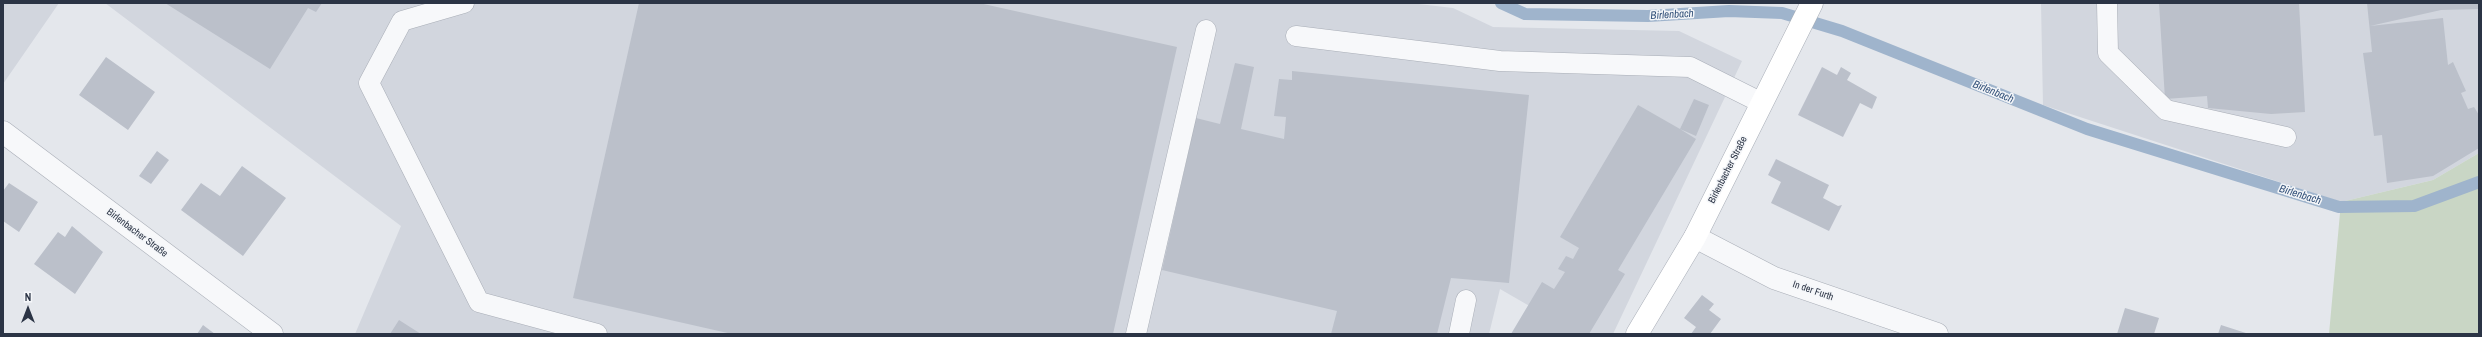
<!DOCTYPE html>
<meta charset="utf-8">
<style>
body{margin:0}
#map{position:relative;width:2482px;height:337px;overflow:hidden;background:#e4e7ec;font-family:"Archivo Narrow",sans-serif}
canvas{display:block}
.frame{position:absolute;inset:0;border:4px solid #2b3445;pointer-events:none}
.north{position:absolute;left:8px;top:289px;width:40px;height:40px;-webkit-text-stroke:3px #f4f6f9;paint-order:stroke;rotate:0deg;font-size:11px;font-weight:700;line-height:16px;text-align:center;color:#2b3445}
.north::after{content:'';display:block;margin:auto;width:14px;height:18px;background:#2b3445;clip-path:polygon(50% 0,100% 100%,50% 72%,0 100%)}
</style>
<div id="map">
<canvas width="2482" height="337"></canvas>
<div class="frame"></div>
<div class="north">N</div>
</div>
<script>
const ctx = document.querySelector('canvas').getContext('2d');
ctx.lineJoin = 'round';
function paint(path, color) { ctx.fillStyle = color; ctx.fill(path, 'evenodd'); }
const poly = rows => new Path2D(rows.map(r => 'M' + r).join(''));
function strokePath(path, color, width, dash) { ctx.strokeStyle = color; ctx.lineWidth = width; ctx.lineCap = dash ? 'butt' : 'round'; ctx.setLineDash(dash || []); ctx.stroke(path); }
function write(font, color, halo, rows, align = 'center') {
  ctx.font = font + ' "Archivo Narrow",sans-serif'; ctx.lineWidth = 3; ctx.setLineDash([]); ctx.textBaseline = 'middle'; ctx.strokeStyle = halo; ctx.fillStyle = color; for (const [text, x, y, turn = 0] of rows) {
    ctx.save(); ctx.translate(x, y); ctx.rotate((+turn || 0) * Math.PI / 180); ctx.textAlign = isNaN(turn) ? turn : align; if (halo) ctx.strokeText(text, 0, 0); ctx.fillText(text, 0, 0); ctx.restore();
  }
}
paint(poly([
 [3,3,59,3,3,84],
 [105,3,1410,3,1453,8,1493,27,1679,31,1742,61,1613,334,1578,334,1500,289,1489,334,355,334,401,226],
 [2041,3,2479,3,2479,153,2433,180,2341,202,2043,105]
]), '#d2d6de');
paint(poly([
 [2479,153,2479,334,2329,334,2341,202,2433,180]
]), '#c9d6c5');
strokePath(poly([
 [1501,3,1525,14,1648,16,1729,11,1782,13,1842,31,2087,129,2339,207,2414,206,2479,182]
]), '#9fb4cc', 12);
paint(poly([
 [165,3,322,3,316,12,308,8,270,69],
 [639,3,979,3,1177,47,1113,334,732,334,573,298],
 [2159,3,2299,3,2305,112,2271,114,2208,108,2207,96,2165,99],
 [2367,3,2479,3,2479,9,2441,10,2370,26,2443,18,2448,65,2453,62,2466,91,2461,93,2468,109,2474,107,2479,115,2479,148,2433,176,2387,183,2382,135,2374,136,2363,53,2372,52],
 [106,57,155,92,128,130,79,95],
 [1235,63,1254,67,1241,129,1284,139,1286,117,1274,116,1279,79,1292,80,1292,71,1529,95,1509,283,1451,278,1437,334,1331,334,1337,311,1162,270,1196,118,1220,124],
 [1822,67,1837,75,1841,67,1851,73,1847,80,1877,97,1872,109,1860,103,1843,137,1798,115],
 [1694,99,1709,105,1696,136,1680,129,1696,139,1618,270,1625,274,1589,334,1511,334,1542,282,1554,289,1565,272,1558,269,1566,256,1573,259,1579,248,1560,237,1638,105,1680,129],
 [157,151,169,160,151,184,139,176],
 [1776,159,1829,185,1823,198,1838,206,1842,205,1829,231,1771,203,1781,182,1768,175],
 [242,166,286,198,243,256,181,210,201,183,220,196],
 [9,183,38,202,19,232,3,221,3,191],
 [72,226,103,252,75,294,34,264,58,232,65,237],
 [1702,295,1714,304,1709,310,1721,319,1710,334,1691,334,1696,327,1684,318],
 [2125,308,2159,318,2154,334,2117,334],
 [399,320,421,334,390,334],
 [203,325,215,334,197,334],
 [2221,325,2249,334,2218,334]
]), '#bbc0ca');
const lane = poly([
 [464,3,402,21,369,83,479,302,597,334],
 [2107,3,2108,53,2166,110,2286,137],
 [1296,36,1500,61,1690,67,1762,103],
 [1136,334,1206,30],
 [1459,334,1466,300]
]);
const street = poly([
 [3,132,272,334],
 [1695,237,1774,278,1937,334]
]);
const secondary = poly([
 [1637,334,1695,237,1812,3]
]);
strokePath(lane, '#a9aeb7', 21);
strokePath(street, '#a9aeb7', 23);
strokePath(secondary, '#a9aeb7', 23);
strokePath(lane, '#f7f8fa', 20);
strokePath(street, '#f7f8fa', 22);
strokePath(secondary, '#fff', 22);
write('10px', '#2b3445', '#f4f6f9', [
 ["Birlenbacher Straße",1728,170,-63],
 ["Birlenbacher Straße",137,233,37],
 ["In der Furth",1813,291,19]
]);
write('italic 11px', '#34527a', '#f4f6f9', [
 ["Birlenbach",1672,15,-3],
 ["Birlenbach",1993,92,22],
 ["Birlenbach",2300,195,17]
]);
</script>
